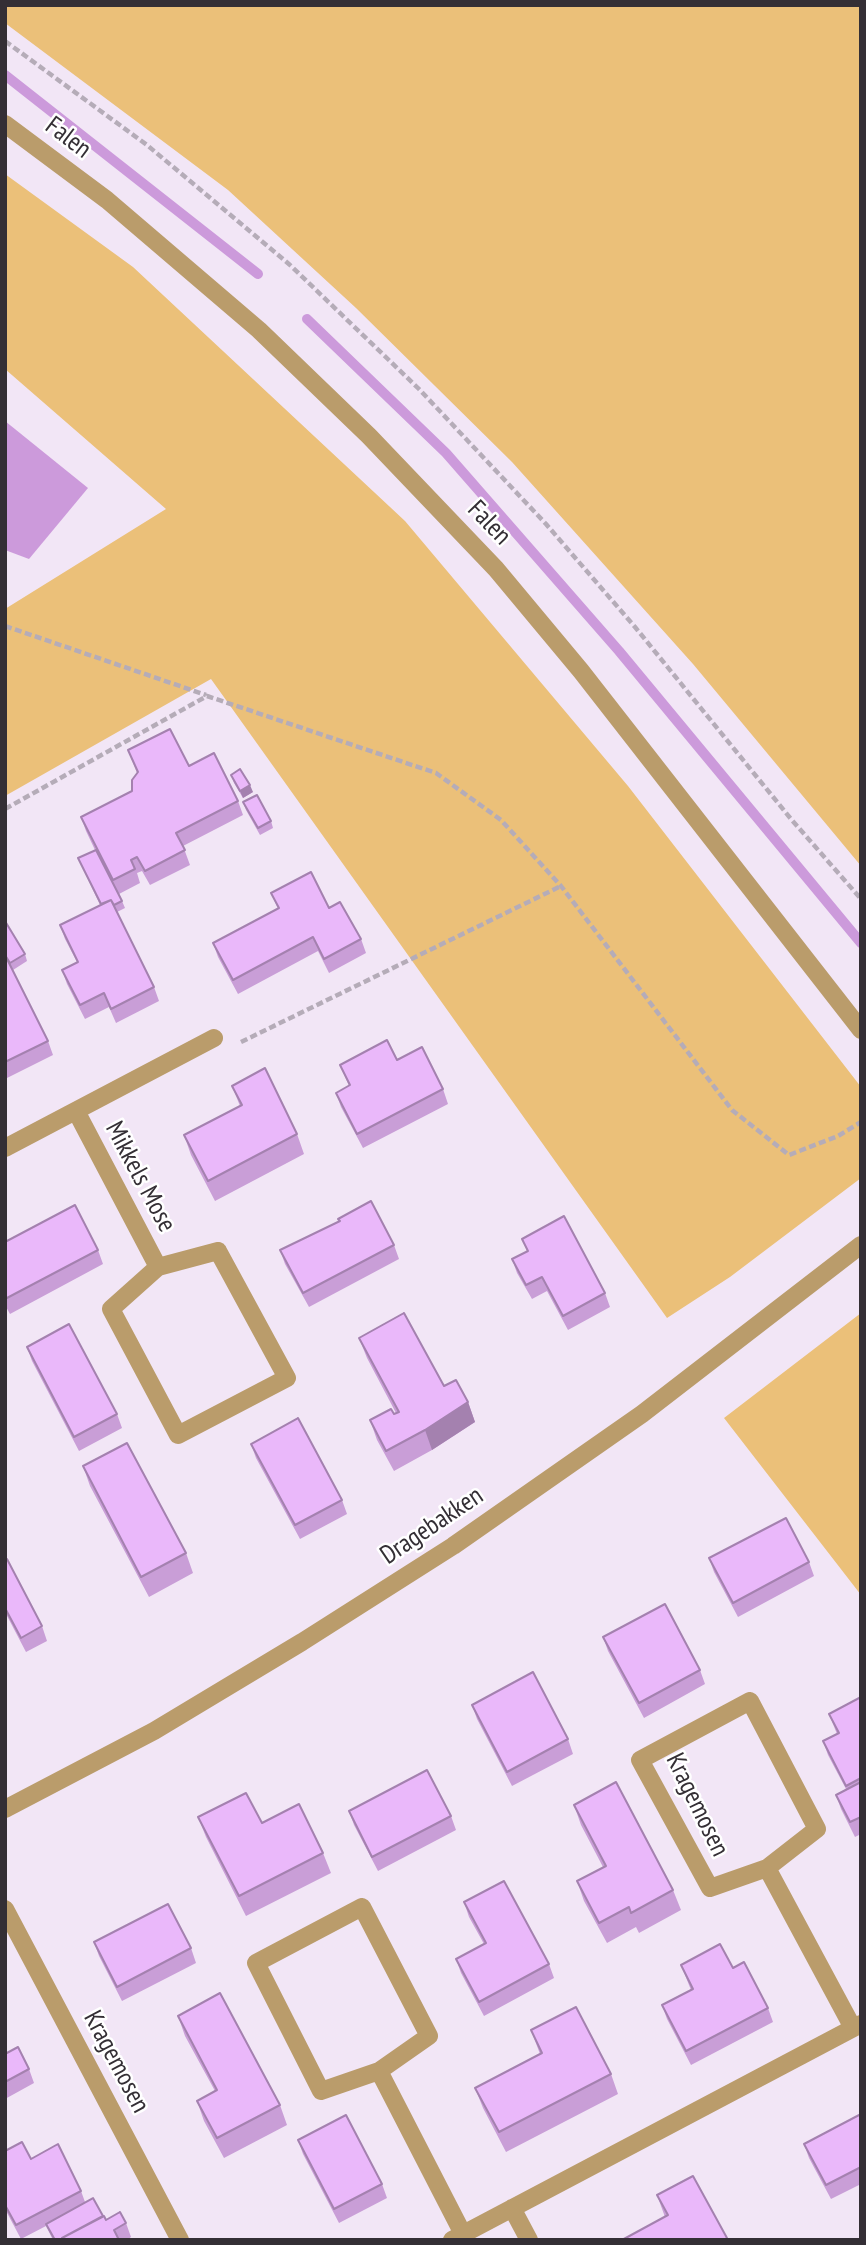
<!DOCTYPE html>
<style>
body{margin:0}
#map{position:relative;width:866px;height:2245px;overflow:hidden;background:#f2e6f6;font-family:"PT Sans Narrow",sans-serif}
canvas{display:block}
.frame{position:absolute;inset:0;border:7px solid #342f35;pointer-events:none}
</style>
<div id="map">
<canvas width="866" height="2245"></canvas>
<div class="frame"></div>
</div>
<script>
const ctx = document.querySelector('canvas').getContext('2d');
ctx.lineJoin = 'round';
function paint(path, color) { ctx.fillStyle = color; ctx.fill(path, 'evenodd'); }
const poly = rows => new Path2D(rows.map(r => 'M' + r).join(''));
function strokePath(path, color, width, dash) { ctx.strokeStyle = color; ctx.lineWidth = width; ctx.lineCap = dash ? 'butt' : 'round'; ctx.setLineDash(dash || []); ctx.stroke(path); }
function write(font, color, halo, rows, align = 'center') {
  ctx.font = font + ' "PT Sans Narrow",sans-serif'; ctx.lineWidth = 5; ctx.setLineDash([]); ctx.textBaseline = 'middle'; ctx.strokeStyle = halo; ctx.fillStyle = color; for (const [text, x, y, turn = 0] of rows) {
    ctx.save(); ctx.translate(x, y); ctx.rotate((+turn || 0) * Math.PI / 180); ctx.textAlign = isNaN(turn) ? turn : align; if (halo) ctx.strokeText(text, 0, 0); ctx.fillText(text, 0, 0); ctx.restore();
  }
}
paint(poly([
 [5,5,861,5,861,866,693,664,512,462,356,308,228,190,5,23],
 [5,174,133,267,405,521,628,786,861,1087,861,1178,730,1277,667,1318,211,679,5,796,5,609,166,509,5,369],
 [861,1313,861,1595,724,1418]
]), '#ebc079');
paint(poly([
 [5,421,88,488,29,559,5,550]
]), '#cc9adb');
strokePath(poly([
 [5,75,258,274],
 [307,319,446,453,619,651,861,943]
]), '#cc9adb', 10);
strokePath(poly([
 [5,41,147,145,290,265,419,389,546,524,635,627,791,819,861,899],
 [5,626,206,695],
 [5,809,207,696,436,773,501,820,561,886,732,1110,789,1155,838,1136,861,1122],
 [241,1042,561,886]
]), '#b5acb8', 4.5, [7, 3.5]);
strokePath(poly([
 [76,1111,158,1267],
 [5,1148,214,1038],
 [218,1251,287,1378,178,1435,111,1309,158,1267,218,1251],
 [750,1701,817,1829,767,1868,710,1888,640,1760,750,1701],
 [767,1868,853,2028],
 [362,1907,429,2036,379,2071,321,2091,256,1963,362,1907],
 [5,1909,180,2240],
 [379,2071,463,2234],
 [512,2208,529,2240],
 [452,2240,861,2024]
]), '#ba9c6b', 18);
strokePath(poly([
 [5,124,107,200,259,330,369,436,496,569,581,671,861,1030],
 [5,1809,154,1731,302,1642,453,1546,642,1414,861,1245]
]), '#ba9c6b', 18);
paint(poly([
 [128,750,189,766,238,801,243,815,183,846,190,865,150,885,142,871,137,873,140,883,119,894,125,908,117,912,154,987,159,1001,116,1023,109,1007,85,1019,67,984,62,970,77,962,65,939,60,925,100,905,78,858,95,850,86,831,81,817,132,791,137,773],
 [231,775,253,792,243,798,234,783],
 [243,802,271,821,273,828,260,835,246,810],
 [271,893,329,908,361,939,366,953,329,973,318,951,238,994,218,957,213,943,278,909],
 [5,921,25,954,27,961,13,970,48,1041,53,1055,7,1078,5,1076],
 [397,1060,443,1089,448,1104,363,1148,341,1107,336,1093,349,1086,340,1065],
 [232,1086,297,1134,304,1154,215,1201,191,1155,184,1135,240,1106],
 [522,1239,605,1293,610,1307,568,1330,547,1291,532,1299,517,1273,512,1259,527,1251],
 [5,1242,98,1250,103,1264,10,1314,5,1305],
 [394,1245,399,1259,309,1307,285,1264,280,1250],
 [359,1338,444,1386,468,1402,475,1422,432,1450,394,1471,377,1440,370,1420,396,1413,367,1358],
 [27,1347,117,1414,122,1428,79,1451,32,1361],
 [251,1444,342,1500,347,1514,300,1539,256,1458],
 [83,1466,186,1553,193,1573,149,1597,90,1486],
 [709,1558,809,1562,814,1576,738,1617,714,1572],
 [5,1560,42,1626,47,1641,26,1652,5,1612],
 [603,1637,700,1670,705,1684,644,1718,608,1651],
 [861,1697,861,1834,855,1837,841,1809,836,1795,846,1789,828,1755,823,1741,837,1734,829,1714],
 [472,1705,568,1739,573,1754,512,1786,477,1719],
 [574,1805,673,1890,681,1910,639,1933,636,1927,607,1943,584,1901,577,1881,603,1867,581,1825],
 [349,1811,451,1816,456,1830,378,1871,354,1825],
 [198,1817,262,1823,323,1853,331,1873,246,1916,206,1837],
 [464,1902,549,1964,554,1978,484,2016,461,1973,456,1959,484,1944,469,1917],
 [94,1942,191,1948,196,1963,122,2001,99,1956],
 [681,1965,733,1968,768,2008,773,2022,691,2065,667,2019,662,2005,691,1990],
 [178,2016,280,2105,287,2125,224,2158,204,2121,197,2101,215,2091,185,2036],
 [531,2030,611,2074,618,2094,506,2152,483,2108,475,2088,540,2054],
 [5,2054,29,2069,34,2083,5,2099],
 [861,2114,861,2184,831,2199,809,2158,804,2144],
 [298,2140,382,2184,387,2198,339,2223,303,2154],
 [5,2151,31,2159,81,2191,85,2202,106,2220,126,2223,131,2237,127,2240,53,2240,46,2226,21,2239,5,2209],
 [693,2176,727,2240,622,2240,665,2217,657,2195]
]), '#c99ed7');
paint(poly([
 [250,785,253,792,243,798,240,791],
 [468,1402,475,1422,432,1450,425,1430]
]), '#a481af');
const building = poly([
 [170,729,189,766,214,753,238,801,176,833,185,850,145,871,137,857,131,860,135,869,113,880,81,817,132,791,132,780,138,772,128,750,170,729],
 [240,769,250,785,240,791,231,775,240,769],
 [257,795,271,821,258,828,243,802,257,795],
 [96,850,122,901,114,905,111,900,101,904,78,858,96,850],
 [311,872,329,908,340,902,361,939,324,959,313,937,233,980,213,943,279,908,271,893,311,872],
 [111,900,154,987,111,1009,104,993,80,1005,62,970,78,962,60,925,111,900],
 [5,921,25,954,10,963,5,955,5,921],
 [5,957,6,957,48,1041,5,1062,5,957],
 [387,1040,397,1060,422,1047,443,1089,357,1134,336,1093,350,1085,340,1065,387,1040],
 [265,1068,297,1134,208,1181,184,1135,242,1105,232,1086,265,1068],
 [371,1201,394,1245,303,1293,280,1250,340,1221,338,1219,371,1201],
 [75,1205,98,1250,5,1299,5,1242,75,1205],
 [564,1216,605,1293,563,1316,542,1277,526,1285,512,1259,528,1251,522,1239,564,1216],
 [404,1313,444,1386,456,1380,468,1402,425,1430,386,1451,370,1420,391,1409,394,1414,399,1412,359,1338,404,1313],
 [69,1324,117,1414,74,1437,27,1347,69,1324],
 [298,1418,342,1500,295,1525,251,1444,298,1418],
 [127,1443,186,1553,141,1577,83,1466,127,1443],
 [786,1518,809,1562,733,1603,709,1558,786,1518],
 [7,1559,42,1626,21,1638,5,1608,5,1560,7,1559],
 [665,1604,700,1670,639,1703,603,1637,665,1604],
 [533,1672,568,1739,507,1772,472,1705,533,1672],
 [861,1697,861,1778,846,1786,823,1741,839,1733,829,1714,861,1697],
 [427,1770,451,1816,372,1857,349,1811,427,1770],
 [616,1782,673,1890,631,1913,629,1907,599,1923,577,1881,606,1866,574,1805,616,1782],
 [861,1782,861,1817,850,1822,836,1795,861,1782],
 [246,1793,262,1823,299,1804,323,1853,239,1896,198,1817,246,1793],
 [504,1881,549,1964,479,2002,456,1959,486,1943,464,1902,504,1881],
 [168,1904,191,1948,117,1987,94,1942,168,1904],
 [720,1944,733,1968,744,1962,768,2008,686,2051,662,2005,693,1989,681,1965,720,1944],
 [220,1993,280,2105,217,2138,197,2101,217,2090,178,2016,220,1993],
 [576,2007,611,2074,499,2132,475,2088,542,2053,531,2030,576,2007],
 [18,2047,29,2069,5,2082,5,2054,18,2047],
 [861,2114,861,2167,826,2185,804,2144,861,2114],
 [346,2115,382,2184,334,2209,298,2140,346,2115],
 [22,2142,31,2159,58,2144,81,2191,16,2225,5,2205,5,2151,22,2142],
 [693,2176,727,2238,724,2240,622,2240,668,2215,657,2195,693,2176],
 [93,2198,103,2216,62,2238,63,2240,55,2240,46,2224,93,2198],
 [120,2212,126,2223,114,2230,119,2240,63,2240,62,2238,104,2216,106,2220,120,2212]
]);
paint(building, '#eab8fa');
strokePath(building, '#a481af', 2);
write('26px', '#342f35', '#fff', [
 ["Falen",68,138,37],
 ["Falen",489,523,46],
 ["Mikkels Mose",140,1177,62],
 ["Dragebakken",432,1526,-34],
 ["Kragemosen",697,1805,64],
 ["Kragemosen",116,2062,62]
]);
</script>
